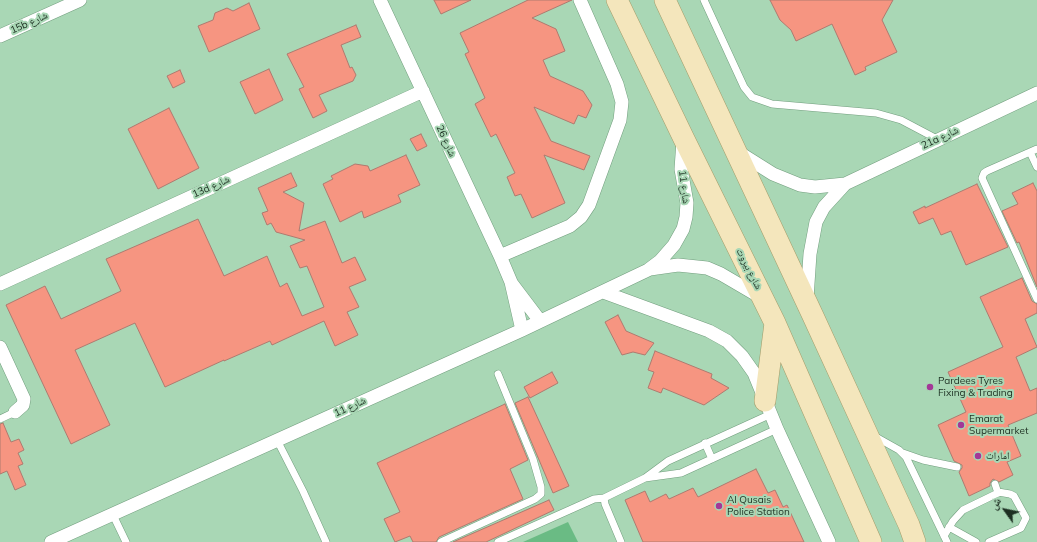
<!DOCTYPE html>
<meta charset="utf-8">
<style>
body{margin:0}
#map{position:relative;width:1037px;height:542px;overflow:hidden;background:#a9d7b5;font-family:Mulish,"Noto Naskh Arabic",sans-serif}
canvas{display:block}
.north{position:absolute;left:985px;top:490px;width:40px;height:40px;-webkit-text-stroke:3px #a9d7b5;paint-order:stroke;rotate:303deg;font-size:11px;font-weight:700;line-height:16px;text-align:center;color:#1d2f22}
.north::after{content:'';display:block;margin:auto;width:14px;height:18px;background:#1d2f22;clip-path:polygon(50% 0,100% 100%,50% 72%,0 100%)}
</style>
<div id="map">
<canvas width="1037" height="542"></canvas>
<div class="north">ش</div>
</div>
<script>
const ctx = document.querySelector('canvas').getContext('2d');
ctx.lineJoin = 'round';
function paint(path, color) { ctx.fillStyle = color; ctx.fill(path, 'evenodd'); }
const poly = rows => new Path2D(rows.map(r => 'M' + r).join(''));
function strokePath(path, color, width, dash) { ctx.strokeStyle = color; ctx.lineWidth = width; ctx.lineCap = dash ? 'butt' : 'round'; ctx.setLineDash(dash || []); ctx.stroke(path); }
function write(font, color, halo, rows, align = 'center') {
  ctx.font = font + ' Mulish,"Noto Naskh Arabic",sans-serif'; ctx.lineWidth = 4; ctx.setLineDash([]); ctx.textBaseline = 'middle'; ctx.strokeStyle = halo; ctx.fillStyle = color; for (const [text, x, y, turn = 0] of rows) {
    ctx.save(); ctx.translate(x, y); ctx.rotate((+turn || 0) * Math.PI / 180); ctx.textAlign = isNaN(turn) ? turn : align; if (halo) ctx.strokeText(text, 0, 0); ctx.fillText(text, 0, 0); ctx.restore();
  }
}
paint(poly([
 [568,522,578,542,523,542]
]), '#6abb84');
const building = poly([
 [434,0,471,0,441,14,434,0],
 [528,0,572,0,532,18,556,29,565,51,543,60,550,76,583,91,592,105,586,118,578,115,574,124,534,107,551,141,590,156,584,170,544,155,565,203,532,218,521,194,515,196,507,177,515,173,496,134,491,137,475,104,485,98,465,54,469,52,460,33,528,0],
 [770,0,893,0,882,20,897,52,865,67,866,70,855,75,832,24,796,41,791,30,780,20,770,0],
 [249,3,260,29,209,52,198,26,213,20,215,13,227,8,233,11,249,3],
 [356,25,361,37,341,45,350,68,352,67,356,75,353,81,319,95,327,111,313,118,299,89,304,87,287,54,356,25],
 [269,69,283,100,255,114,240,82,269,69],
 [180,70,185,82,173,88,167,76,180,70],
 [169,108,199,168,158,189,128,129,169,108],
 [421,134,427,146,417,151,410,139,421,134],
 [406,155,420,185,398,195,401,202,364,218,362,211,340,222,323,184,333,179,331,176,355,164,368,166,370,171,406,155],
 [291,173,297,186,283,192,304,203,299,231,325,221,342,263,355,257,366,280,349,287,359,307,347,312,358,335,335,346,324,321,272,345,270,341,224,361,224,360,165,387,135,323,75,350,110,425,71,444,6,305,45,286,61,319,121,291,106,259,198,219,224,276,267,256,280,287,287,283,302,316,324,307,307,266,300,268,290,246,305,240,276,232,271,223,267,225,262,213,268,211,258,188,291,173],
 [1033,183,1037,191,1037,287,1019,242,1017,243,1002,211,1018,204,1012,193,1033,183],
 [977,184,1008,247,966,265,951,231,941,235,933,218,919,224,913,212,925,206,925,208,977,184],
 [1022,278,1032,301,1037,304,1037,313,1025,319,1037,347,1016,357,1030,391,1037,388,1037,413,1008,425,1021,456,1007,462,1013,475,999,482,993,479,990,483,990,486,969,496,959,472,962,468,962,465,954,461,938,425,966,412,948,372,1003,347,980,297,1022,278],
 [618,315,626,331,654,343,645,355,633,352,622,355,605,322,618,315],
 [655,351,712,374,711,378,729,388,704,405,663,388,661,393,648,388,654,372,648,370,655,351],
 [552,372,558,383,530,398,524,387,552,372],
 [528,397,569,486,553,493,515,403,528,397],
 [505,404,528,460,510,469,523,499,439,537,436,542,413,542,410,536,395,542,384,519,400,512,377,463,505,404],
 [3,423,11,442,19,439,24,450,18,453,23,464,18,466,26,485,15,490,7,471,0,474,0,424,3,423],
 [756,469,768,493,775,490,783,507,787,505,804,542,643,542,625,500,645,491,650,502,666,494,669,499,693,488,698,497,756,469],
 [549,500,554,510,486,542,453,542,549,500]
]);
paint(building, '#f69581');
strokePath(building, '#ae7a6f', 1);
const lane = poly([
 [704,0,744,87,752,97,772,104,876,113,901,120,937,139],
 [1037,149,987,171,984,173,982,178,1037,299],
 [1030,152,1037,167],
 [0,419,15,412],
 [874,436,899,450,906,457,947,542],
 [277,440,303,491,326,542],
 [705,443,712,459],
 [903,453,923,460,957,467],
 [645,478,681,473,777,429],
 [604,498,605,504,621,542],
 [113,515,126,542],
 [949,527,976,542],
 [944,536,953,521,963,510,998,493,995,484],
 [441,542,535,499,541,494,541,487,533,459,498,374],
 [498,542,594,499,604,498,645,478,668,461,771,414],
 [989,542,1021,528,1026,518,1014,496,1010,494,998,492]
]);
const street = poly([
 [380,0,500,256,511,282,522,330],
 [0,36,80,0],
 [738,152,773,174,800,185,815,187,845,184,1037,93],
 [500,256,570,226,581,217,589,205,620,120,622,102,617,84,580,0],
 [650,269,678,265,707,268,721,274,762,298],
 [0,284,423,91],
 [512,284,540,321],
 [603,292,709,331,727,341,742,356,754,373,777,429,829,542],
 [807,298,810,254,816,222,824,207,845,184],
 [0,347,24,399,23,405,15,412],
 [51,542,522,330,648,270,660,261,674,245,683,229,686,217,687,203,681,169,683,141]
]);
const primary = poly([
 [617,0,684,139,775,323,871,542],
 [665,0,813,316,909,525,915,542],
 [765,401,775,323]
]);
strokePath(lane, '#729e7e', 8);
strokePath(street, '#729e7e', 14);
strokePath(primary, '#a49c6a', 22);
strokePath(lane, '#fff', 7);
strokePath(street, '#fff', 13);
strokePath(primary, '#f4e6bc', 21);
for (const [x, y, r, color] of [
 [930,387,4,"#a33797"],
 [961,425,4,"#a33797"],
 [978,456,4,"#a33797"],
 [719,506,4,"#a33797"]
]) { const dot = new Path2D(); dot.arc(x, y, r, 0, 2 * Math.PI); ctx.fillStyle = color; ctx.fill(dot); strokePath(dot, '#a9d7b5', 1.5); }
write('10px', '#1d2f22', '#a9d7b5', [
 ["15b شارع",29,23,-24],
 ["21a شارع",940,138,-25],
 ["شارع 26",446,141,65],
 ["13d شارع",211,187,-24],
 ["شارع 11",684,187,83],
 ["شارع بيروت",749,269,63],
 ["شارع 11",350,407,-25]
]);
write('10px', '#1d2f22', '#a9d7b5', [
 ["Pardees Tyres",938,381],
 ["Fixing & Trading",938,393],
 ["Emarat",969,419],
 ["Supermarket",969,431],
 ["امارات",986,456],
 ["Al Qusais",727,500],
 ["Police Station",727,512]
], 'left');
</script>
